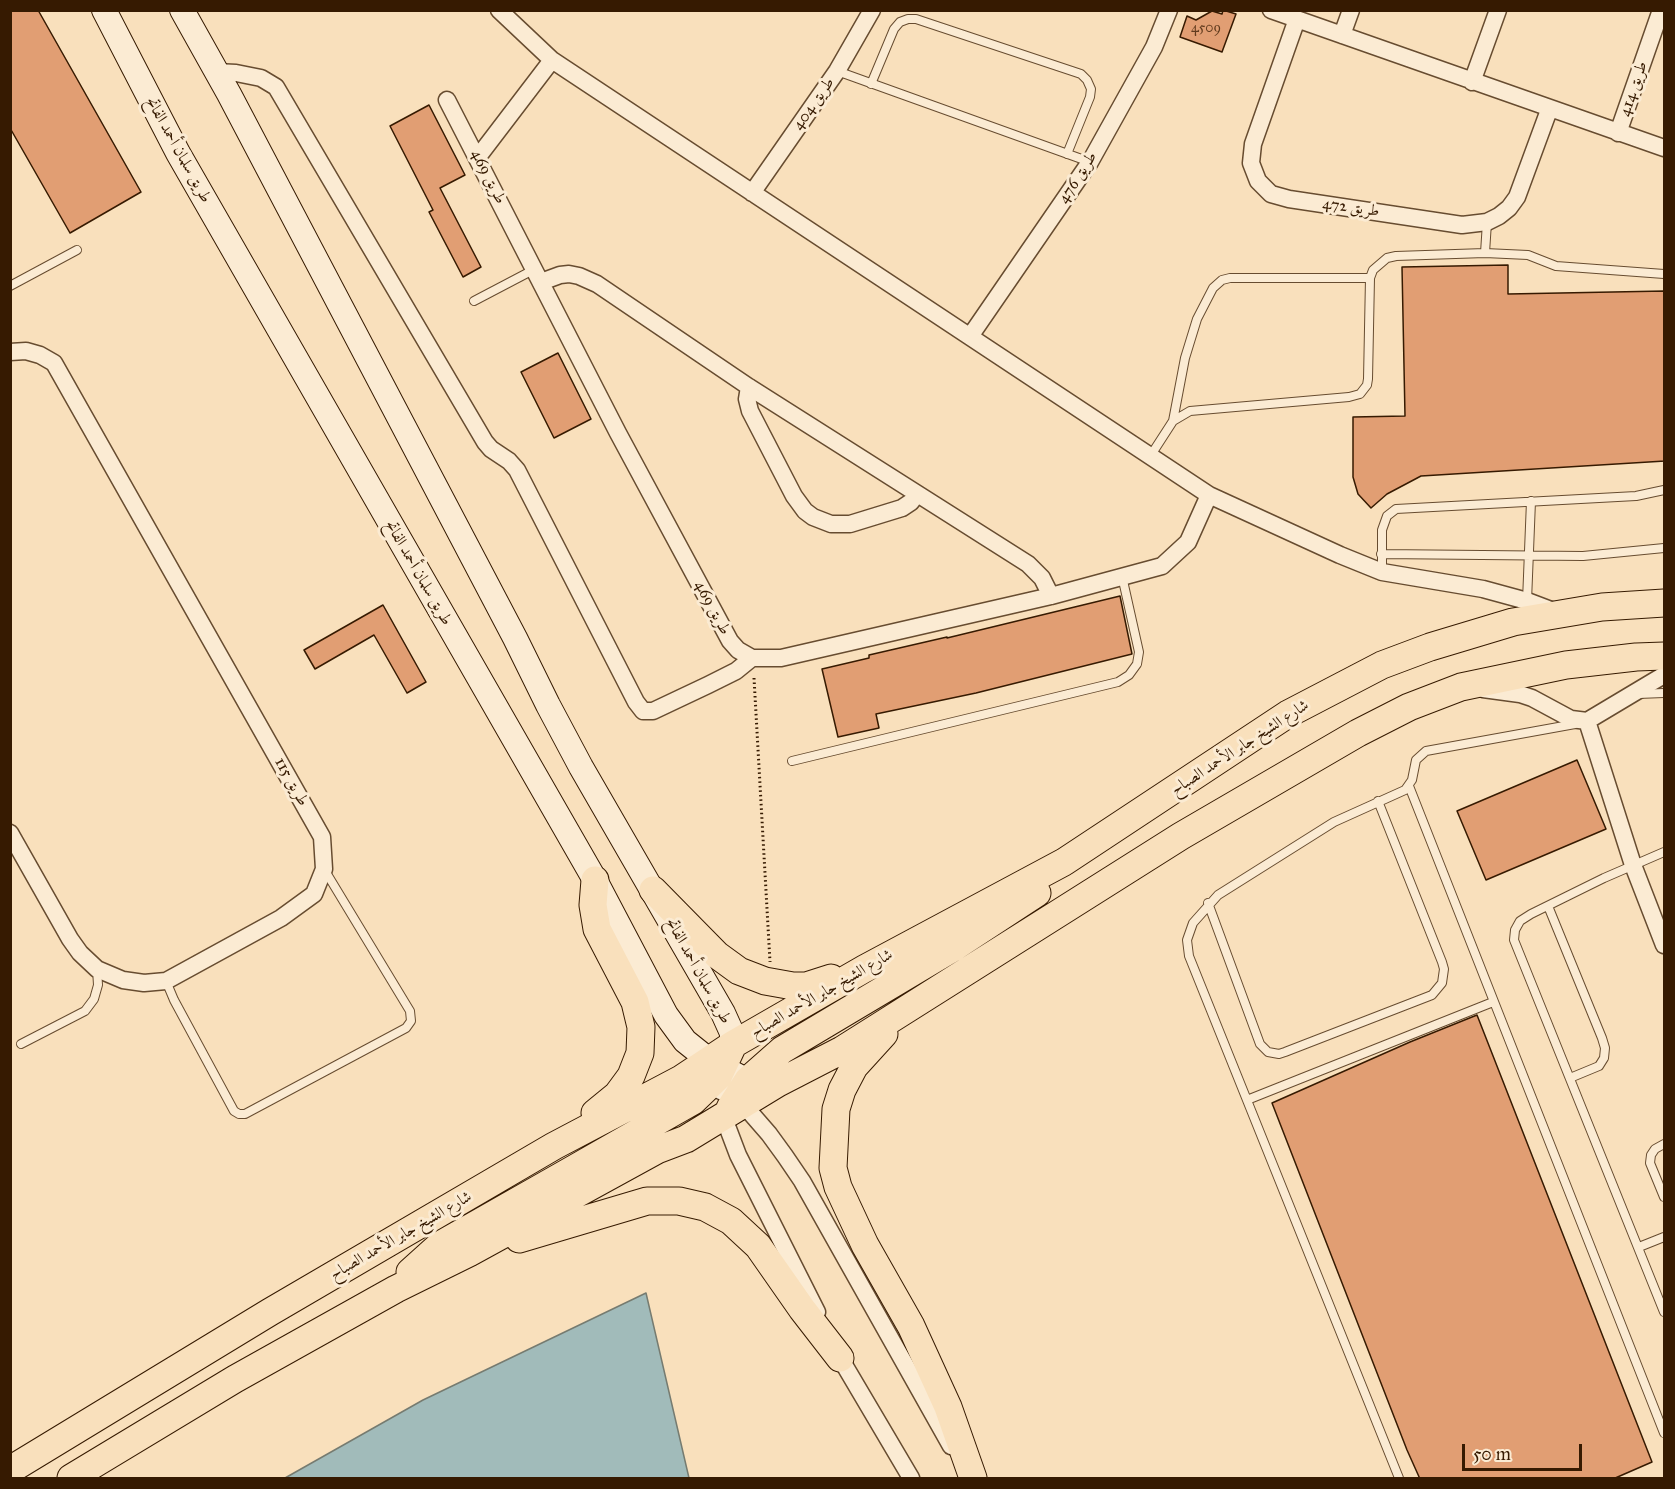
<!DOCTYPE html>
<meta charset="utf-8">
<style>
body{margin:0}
#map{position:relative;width:1675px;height:1489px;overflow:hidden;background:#f9e0bc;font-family:"IM FELL Great Primer",serif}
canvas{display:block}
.frame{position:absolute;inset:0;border:12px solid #361a01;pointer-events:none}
.scale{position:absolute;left:1462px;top:1444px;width:120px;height:27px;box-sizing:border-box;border:3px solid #361a01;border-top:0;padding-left:8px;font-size:18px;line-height:21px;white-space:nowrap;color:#361a01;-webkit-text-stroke:4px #fbebd3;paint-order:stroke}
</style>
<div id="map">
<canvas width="1675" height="1489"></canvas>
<div class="frame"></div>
<div class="scale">50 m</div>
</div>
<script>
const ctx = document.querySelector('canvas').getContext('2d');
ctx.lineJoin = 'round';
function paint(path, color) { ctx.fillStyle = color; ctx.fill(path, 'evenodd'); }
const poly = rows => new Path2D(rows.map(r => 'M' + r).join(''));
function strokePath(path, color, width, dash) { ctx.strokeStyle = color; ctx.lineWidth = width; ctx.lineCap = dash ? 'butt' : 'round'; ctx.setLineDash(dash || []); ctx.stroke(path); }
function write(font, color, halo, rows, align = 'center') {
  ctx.font = font + ' "IM FELL Great Primer",Amiri,serif'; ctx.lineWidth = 6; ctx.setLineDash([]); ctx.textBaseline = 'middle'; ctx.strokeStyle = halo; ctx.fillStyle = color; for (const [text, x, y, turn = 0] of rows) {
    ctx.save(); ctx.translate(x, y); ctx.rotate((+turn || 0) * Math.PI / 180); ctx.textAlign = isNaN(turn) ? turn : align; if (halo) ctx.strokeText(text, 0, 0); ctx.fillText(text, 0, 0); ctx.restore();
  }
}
const water = poly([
 [646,1293,689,1478,285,1478,423,1400,646,1293]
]);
paint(water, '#a1bbba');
strokePath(water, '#767b70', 1.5);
const building = poly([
 [10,10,38,10,141,192,70,233,10,128,10,10],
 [1223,10,1236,14,1222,52,1180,37,1187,16,1196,20,1212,11,1222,14,1223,10],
 [429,105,465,175,440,188,481,267,463,277,429,212,433,210,390,126,429,105],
 [1508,265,1508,294,1665,291,1665,461,1421,476,1387,494,1371,508,1358,494,1353,477,1353,417,1405,416,1402,267,1508,265],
 [558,353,591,419,554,438,521,372,558,353],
 [1120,596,1132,654,976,693,876,714,879,728,838,737,822,669,869,658,869,655,947,637,947,638,1120,596],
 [383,605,426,682,407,693,374,635,315,669,304,650,383,605],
 [1577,760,1606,829,1486,880,1457,811,1577,760],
 [1477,1015,1652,1462,1613,1479,1420,1479,1407,1450,1272,1103,1410,1042,1477,1015]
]);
paint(building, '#e19e73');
strokePath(building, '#361a01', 1.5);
const lane = poly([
 [837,71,1090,162],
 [871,84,894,29,900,22,908,19,916,19,1081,74,1087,80,1091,89,1090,97,1067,154],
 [1485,253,1487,222],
 [10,286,77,250],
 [474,301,535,269],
 [1173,421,1185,358,1197,319,1213,288,1222,280,1230,278,1370,278],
 [1151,455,1173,421,1190,411,1349,397,1360,394,1367,385,1368,379,1370,278,1373,270,1387,258,1396,256,1485,253,1528,255,1556,266,1664,274],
 [1381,554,1583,556,1664,548],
 [1382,572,1382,530,1387,516,1396,509,1636,496,1664,490],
 [1527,601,1531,501],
 [1638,694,1664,693],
 [792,761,1118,682,1129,675,1137,664,1139,652,1122,576],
 [1409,786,1664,1433],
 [1664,852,1604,878,1531,914,1520,921,1515,930,1514,940,1664,1312],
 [1208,903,1260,1044,1268,1052,1279,1054,1285,1052,1432,995,1442,983,1444,969,1442,962,1378,801],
 [1548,906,1602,1038,1605,1048,1604,1058,1599,1066,1570,1078],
 [166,981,174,1000,234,1111,239,1114,245,1114,406,1028,411,1021,410,1011,324,869],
 [21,1044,85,1011,94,999,98,985,97,969],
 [1247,1100,1493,1002],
 [1664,1144,1655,1149,1651,1155,1650,1163,1664,1197],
 [1639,1247,1664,1237],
 [1399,1478,1189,956,1187,940,1193,923,1218,895,1334,822,1405,790,1412,780,1416,760,1426,751,1575,724]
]);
const street = poly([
 [499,10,552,60,1209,495,1340,555,1382,572,1483,589,1527,601,1556,612],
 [1271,10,1664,148],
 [1297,19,1253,144,1251,163,1258,181,1271,194,1289,199,1462,225,1487,222,1499,216,1509,208,1517,197,1549,110],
 [1342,35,1351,10],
 [216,72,236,73,261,78,276,87,485,442,491,449,509,461,517,470,636,702,643,711,653,711,708,685,736,671,752,658],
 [1472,82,1498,10],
 [447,100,618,433,730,641,738,650,752,658,781,658,1051,596,1162,566,1188,542,1209,495],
 [1618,133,1661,10],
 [478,157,552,60],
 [752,193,837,71,872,10],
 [541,282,560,275,569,274,579,276,597,284,749,387,1028,564,1042,578,1051,596],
 [971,335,1090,162,1154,47,1169,10],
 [10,352,26,351,40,355,54,363,322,837,324,869,314,894,281,918,166,981,144,983,123,980,97,969,80,953,70,939,10,833],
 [749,387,747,399,750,411,794,496,805,511,813,517,831,524,850,524,902,508,911,502,917,494],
 [1483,689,1520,694,1532,698,1571,719,1587,721,1664,675],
 [1587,721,1633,865,1664,945],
 [702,1082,727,1094,749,1111,769,1134,785,1156,802,1181,951,1446],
 [727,1114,727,1126,738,1155,817,1312],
 [836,1351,911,1478]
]);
const secondary = poly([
 [104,10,178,153,595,880,666,1015,685,1041,710,1061,742,1078,767,1083],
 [182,10,229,94,515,638,548,705,581,767,723,1013,732,1033,732,1045]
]);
const primary = poly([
 [595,880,593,905,597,929,635,1002,641,1027,640,1053,631,1076,617,1095,595,1113],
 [653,890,717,955,739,971,765,981,793,986,806,986,831,978],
 [884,1034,854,1067,842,1090,836,1109,833,1168,838,1187,865,1245,911,1326,948,1407,973,1478],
 [730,1108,748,1080,782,1050,953,948,1037,893],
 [519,1239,647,1201,679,1201,705,1207,731,1221,758,1246,802,1309,840,1358],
 [410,1272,440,1245,693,1101,718,1077,732,1047],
 [10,1470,270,1312,554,1146,681,1079,732,1045,864,969,1064,862,1288,714,1382,665,1430,647,1513,622,1602,607,1664,603],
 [71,1478,235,1379,396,1289,469,1253,657,1150,686,1139,778,1083,842,1050,1181,836,1358,733,1409,707,1461,687,1566,665,1636,657,1664,656]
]);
strokePath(lane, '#674c30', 10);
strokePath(street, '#674c30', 19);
strokePath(secondary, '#361a01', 26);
strokePath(primary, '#361a01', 29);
strokePath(poly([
 [754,678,770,962]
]), '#361a01', 3, [1.5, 3]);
strokePath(lane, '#fbebd3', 8);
strokePath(street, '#fbebd3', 16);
strokePath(secondary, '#fbebd3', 24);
strokePath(primary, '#f9e0bc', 27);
write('14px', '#613b1e', null, [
 ["4509",1206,29]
]);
write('16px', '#361a01', '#fbebd3', [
 ["طريق 414",1634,89,-71],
 ["طريق 404",814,104,-55],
 ["طريق سلمان أحمد الفاتح",178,150,61],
 ["طريق 469",488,177,63],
 ["طريق 476",1078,178,-57],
 ["طريق 472",1351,208,8],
 ["طريق سلمان أحمد الفاتح",418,573,60],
 ["طريق 469",712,608,62],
 ["شارع الشيخ جابر الأحمد الصباح",1240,748,-33],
 ["طريق 115",291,782,61],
 ["طريق سلمان أحمد الفاتح",698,971,61],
 ["شارع الشيخ جابر الأحمد الصباح",822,994,-30],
 ["شارع الشيخ جابر الأحمد الصباح",401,1236,-30]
]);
</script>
